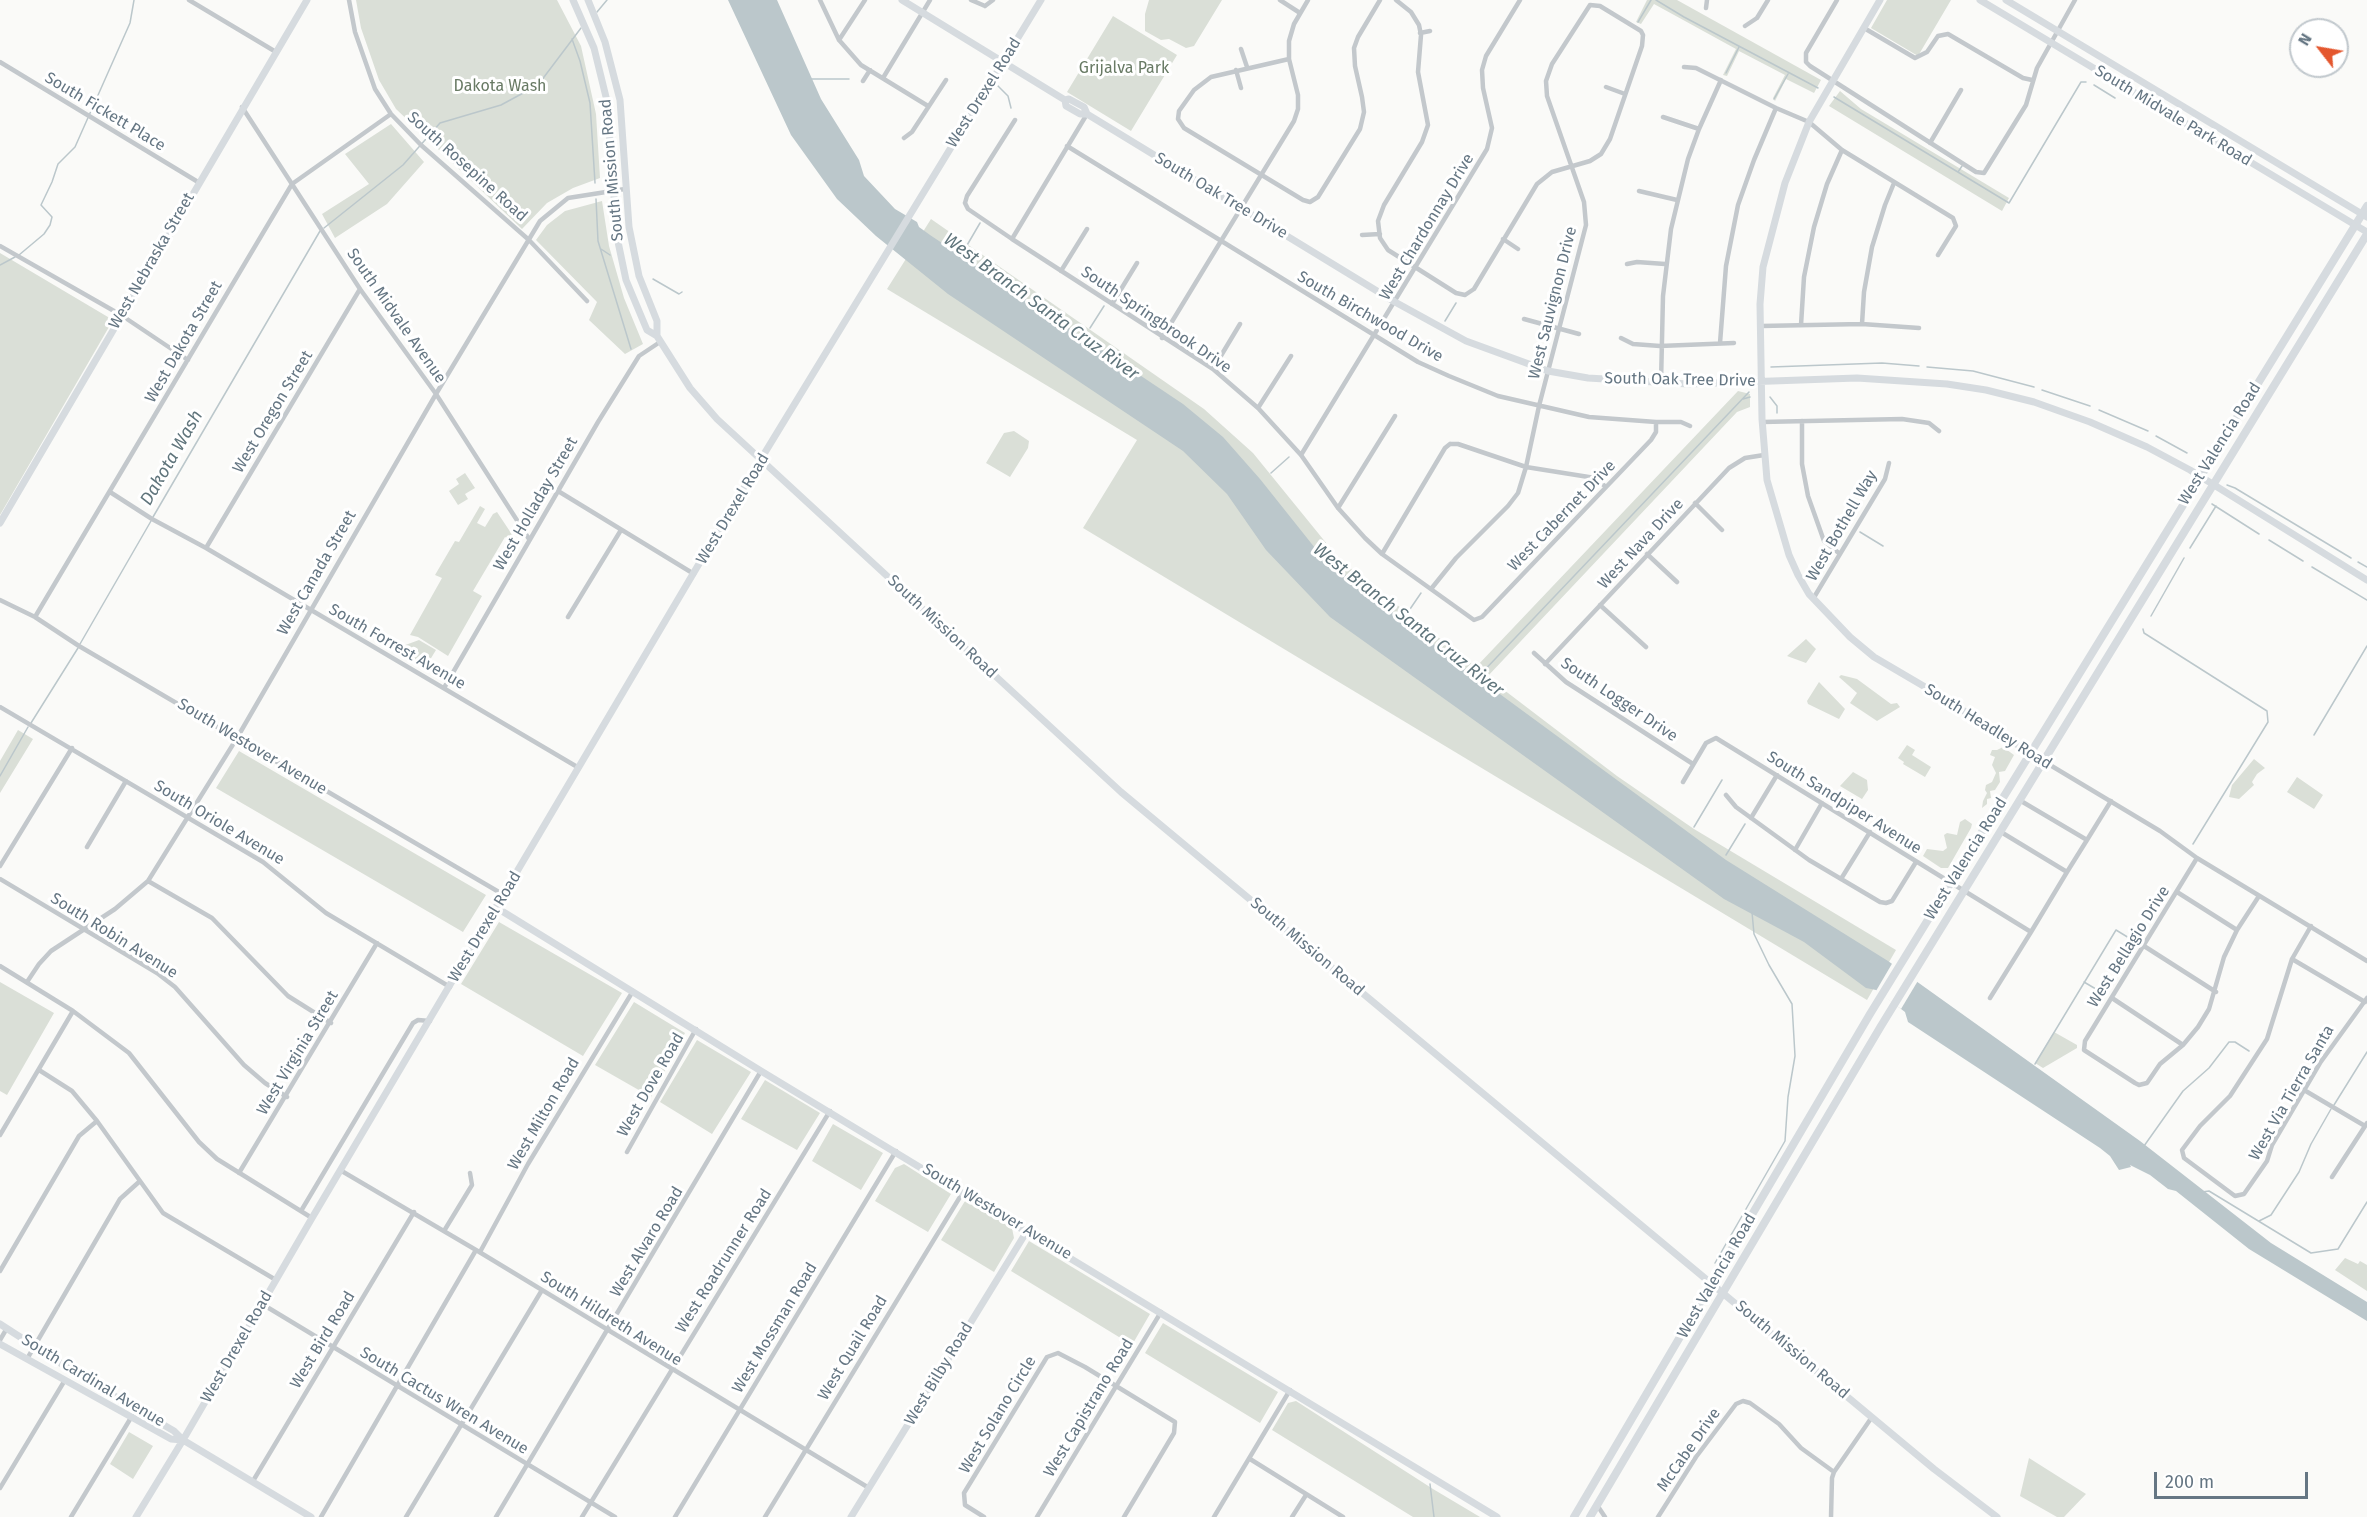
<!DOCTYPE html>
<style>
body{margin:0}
#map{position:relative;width:2367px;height:1517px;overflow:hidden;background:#fafaf8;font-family:"Fira Sans",sans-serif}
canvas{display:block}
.north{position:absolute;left:2289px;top:18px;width:60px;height:60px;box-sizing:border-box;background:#fff;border:2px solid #c1c8cd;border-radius:50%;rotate:301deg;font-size:16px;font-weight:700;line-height:24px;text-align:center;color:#657683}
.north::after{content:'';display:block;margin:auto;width:21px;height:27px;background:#e4572e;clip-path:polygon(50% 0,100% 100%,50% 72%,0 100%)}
.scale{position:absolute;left:2154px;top:1472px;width:154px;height:27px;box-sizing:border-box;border:3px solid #657683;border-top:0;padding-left:8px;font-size:18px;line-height:21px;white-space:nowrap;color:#657683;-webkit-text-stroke:4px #fff;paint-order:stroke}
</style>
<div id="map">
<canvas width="2367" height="1517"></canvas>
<div class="north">N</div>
<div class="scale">200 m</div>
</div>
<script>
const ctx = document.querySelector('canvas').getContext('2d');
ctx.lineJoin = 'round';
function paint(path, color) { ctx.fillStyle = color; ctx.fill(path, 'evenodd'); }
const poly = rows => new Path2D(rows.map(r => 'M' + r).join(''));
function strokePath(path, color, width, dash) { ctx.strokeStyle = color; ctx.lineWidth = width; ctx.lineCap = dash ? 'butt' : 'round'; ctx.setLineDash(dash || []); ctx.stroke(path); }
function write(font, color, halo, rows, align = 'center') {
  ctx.font = font + ' "Fira Sans",sans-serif'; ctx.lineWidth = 6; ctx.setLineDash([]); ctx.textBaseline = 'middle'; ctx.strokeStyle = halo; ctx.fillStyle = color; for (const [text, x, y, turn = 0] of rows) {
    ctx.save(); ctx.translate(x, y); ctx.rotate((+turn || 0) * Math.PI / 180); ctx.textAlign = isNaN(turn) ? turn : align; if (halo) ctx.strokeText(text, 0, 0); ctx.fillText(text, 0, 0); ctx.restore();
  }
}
paint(poly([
 [356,0,557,0,581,46,596,114,600,178,573,188,547,203,522,229,396,109,379,80,361,28],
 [1149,0,1222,0,1194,46,1186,48,1169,39,1161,40,1145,31,1145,14],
 [1647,0,1677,0,1821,80,1814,93,1786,79,1775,101,1773,98,1785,75,1739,51,1727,76,1723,75,1736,49,1654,4,1641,24,1636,22],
 [1887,0,1951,0,1918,56,1871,28],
 [1113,16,1177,55,1131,131,1067,92],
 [1840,91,1861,109,2009,198,2002,211,1829,106],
 [391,124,424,162,387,204,335,238,322,214,369,184,345,154],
 [602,201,609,246,624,298,643,344,625,354,589,320,597,302,536,240,547,225,565,211],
 [931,219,1204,409,1253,453,1340,560,1476,667,1738,391,1750,394,1750,407,1737,412,1487,677,1617,776,1694,829,1896,950,1867,1000,1083,528,1137,440,887,289],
 [0,253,113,320,0,515],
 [1014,431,1029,441,1028,448,1010,477,986,463,1004,433],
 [465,473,475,488,465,494,468,499,458,505,449,491,459,484,456,479],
 [480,506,485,509,477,523,485,527,493,514,497,512,519,545,505,537,473,591,482,596,448,656,418,637,410,635,442,578,435,575,455,541,459,542],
 [1806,639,1816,649,1806,663,1787,656],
 [419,640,436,650,425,668,397,652,400,647],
 [1841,675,1857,679,1891,704,1897,703,1900,707,1877,721,1850,703,1857,693,1839,677],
 [1819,682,1845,709,1839,719,1808,704,1807,701],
 [18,730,33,739,0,793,0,761],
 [1907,745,1915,750,1912,755,1931,767,1925,777,1903,764,1904,762,1898,758],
 [2003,747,2014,755,2005,771,1999,772,2000,782,1995,790,1990,791,1991,798,1987,799,1987,804,1982,808,1983,801,1987,793,1985,790,1986,785,1992,782,1996,773,1992,765,1995,757,1990,755,1992,750,1997,750],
 [239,751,486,895,463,932,216,788],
 [2254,759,2265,768,2257,774,2252,782,2254,785,2239,799,2229,797,2232,785],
 [1853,772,1867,780,1868,790,1862,799,1840,786],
 [2297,777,2323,795,2314,809,2287,792],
 [1965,819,1972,824,1971,828,1948,868,1941,868,1923,856,1927,849,1943,851,1947,848,1944,835,1947,833,1957,835,1960,822],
 [499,922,622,993,583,1056,461,984],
 [0,982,54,1013,7,1095,0,1091],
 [634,1002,685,1033,651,1097,595,1065],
 [2054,1032,2077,1045,2077,1048,2043,1068,2035,1063],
 [697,1040,751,1072,712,1134,660,1102],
 [765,1080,820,1113,797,1150,741,1119],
 [833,1124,883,1153,861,1190,812,1161],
 [904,1164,951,1194,928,1232,875,1201,895,1168],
 [965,1201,1012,1228,1014,1238,994,1272,941,1240],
 [1029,1241,1150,1314,1132,1345,1011,1271],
 [2345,1258,2358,1264,2360,1261,2367,1265,2367,1291,2335,1270],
 [1163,1323,1278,1392,1260,1423,1145,1353],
 [1296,1401,1433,1489,1480,1517,1413,1517,1272,1430,1288,1403],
 [129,1432,153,1446,133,1479,110,1464],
 [2029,1458,2086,1494,2064,1517,2057,1517,2020,1496]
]), '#dadfd7');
paint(poly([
 [728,0,777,0,821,99,859,160,864,176,895,209,917,222,919,227,930,235,1183,404,1223,437,1260,479,1315,548,1355,583,1463,667,1726,860,1888,961,2140,1141,2271,1243,2367,1302,2367,1321,2249,1249,2176,1191,2168,1189,2150,1175,2130,1165,2131,1167,2119,1170,2110,1156,2100,1148,1908,1022,1905,1012,1876,990,1866,988,1804,942,1724,899,1330,617,1266,550,1227,494,1183,451,948,294,876,236,837,199,791,135]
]), '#bbc7cb');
paint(poly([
 [1893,962,1919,979,1901,1009,1876,991]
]), '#fafaf8');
strokePath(poly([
 [1656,0,1684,17,1818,88],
 [597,12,607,0],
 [1638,22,1651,0],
 [572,39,580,61,590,103,595,183],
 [1726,73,1739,47],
 [811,79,849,79],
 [2094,85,2115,98],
 [998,86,1008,96,1011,108],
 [1834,97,2009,203,2078,87,2081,82,2086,82],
 [1774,99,1788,74],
 [1958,172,1962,166],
 [596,199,598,241,631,349],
 [324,228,403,165,440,123,501,105,538,85,581,28],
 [966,247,980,223],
 [601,249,610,255],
 [19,255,44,234,50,225,52,217,41,205,52,182,58,164,75,147,130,23,134,0],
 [0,265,15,257],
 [653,279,679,294,682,292],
 [1445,321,1456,303],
 [1090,328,1104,306],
 [1771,367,1882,363,1919,366],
 [1927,367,1973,371,2034,387],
 [2042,390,2090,406],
 [1770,397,1777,406,1777,413],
 [1743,399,1750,397],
 [2099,410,2148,431],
 [2156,436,2187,453],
 [1271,473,1289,457],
 [2227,485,2235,488,2351,558],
 [2212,504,2259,534],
 [153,517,320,231],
 [1860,532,1883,546],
 [2269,540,2303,561],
 [2190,548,2216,506],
 [2358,562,2367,567],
 [2312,567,2367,600],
 [1408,612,1421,593],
 [2151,616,2184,558],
 [2143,629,2144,633,2267,711,2268,722,2193,844],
 [80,644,151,521],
 [1477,678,1749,392],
 [31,723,78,648],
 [2314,735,2367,646],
 [0,776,28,727],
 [1694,827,1722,780],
 [1726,855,1745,824],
 [2084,982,2106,995],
 [2035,1064,2116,930,2134,941],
 [2334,1105,2367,1052],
 [2144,1146,2183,1091,2209,1068,2229,1042,2235,1042,2249,1051],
 [2202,1192,2209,1191,2311,1253,2338,1249,2367,1202],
 [2259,1221,2271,1215,2299,1172,2311,1144,2331,1109],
 [1715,1263,1785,1141,1788,1097,1795,1056,1792,1004,1769,965,1754,934,1752,912],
 [1430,1484,1434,1517]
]), '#bbc7cb', 1.5);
strokePath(poly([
 [189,0,276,52],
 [349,0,355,32,375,89,391,114,421,145,529,240,587,301],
 [820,0,839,40,861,65,928,106],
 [971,0,985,6],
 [1280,0,1300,13],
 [1396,0,1411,12,1419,25,1421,35,1418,72,1428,125,1422,142,1384,205,1378,221,1380,238,1388,250,1456,293,1465,295],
 [1837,0,1806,53,1806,62,1810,66,1976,172,1984,173,2026,105,2037,68,2075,0],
 [1590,5,1600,6,1641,31,1643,35],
 [985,6,993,0],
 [1706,8,1707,0],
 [1745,26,1757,18,1768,0],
 [1864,28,1915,58,1927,52,1938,36,1948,34,2023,78,2032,80],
 [1420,33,1430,31],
 [839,40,865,0],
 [1241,49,1247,67],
 [1289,59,1211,77,1194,90,1179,111,1178,119,1184,128,1303,200,1310,202],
 [0,62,198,182],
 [1684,67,1696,68,1776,108,1809,122,1842,150,1953,218,1956,226,1938,255],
 [1236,70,1241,88],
 [883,78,930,0],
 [863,81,870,70],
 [1606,87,1625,94],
 [242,107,360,289,436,394,529,539],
 [1663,117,1699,129],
 [904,138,912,132,946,80],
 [1930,143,1961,90],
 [1067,146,1418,362,1449,376,1498,396,1589,417,1656,422,1681,422,1690,426],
 [1639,191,1677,200],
 [1310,202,1318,197,1360,129,1364,112,1362,97,1355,66,1354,48,1358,37,1380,0],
 [965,203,968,209,1012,239,1213,369,1258,408,1301,455,1338,508,1365,538,1382,554,1474,620,1482,617,1651,440,1656,432,1656,422],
 [965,203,967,196,1015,120],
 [1362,235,1380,234],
 [1012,239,1087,114],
 [1503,239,1518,249],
 [0,246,121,315,188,360],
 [1627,264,1637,262,1665,264],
 [1061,271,1087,229],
 [1465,295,1474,289,1537,184,1552,172,1590,161,1601,154,1610,139,1642,46,1643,35],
 [1112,304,1137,263],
 [1524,319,1579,334],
 [1862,324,1864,292,1872,247,1885,205,1894,183],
 [1801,325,1804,277,1814,227,1827,184,1842,150],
 [1761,326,1862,324,1919,328],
 [1162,338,1294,121,1298,109,1298,95,1289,59,1289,41,1294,24,1308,0],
 [1621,338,1633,344,1660,346,1734,343],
 [1720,343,1726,266,1738,205,1754,160,1776,108],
 [1213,369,1240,324],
 [1661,383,1663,296,1671,229,1688,159,1699,129,1721,80],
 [1258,408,1291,356],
 [1802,421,1802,464,1808,496,1824,541,1840,554],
 [1762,422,1902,419,1929,423,1939,431],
 [1450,444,1458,444,1526,467,1595,478,1606,487],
 [1301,455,1487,149,1492,128,1483,88,1482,70,1486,56,1520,0],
 [558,491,694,574],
 [110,492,152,519,206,548,579,768],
 [1695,503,1722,530],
 [1338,508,1395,416],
 [206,548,360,289],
 [1382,554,1445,448,1450,444],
 [1647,554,1677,582],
 [1431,589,1456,558,1508,506,1518,493,1526,467,1539,406,1586,225,1584,202,1547,96,1546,81,1552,64,1590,5],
 [1813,599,1885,479,1889,463],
 [0,600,35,617,79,646,504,895],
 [1600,605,1646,647],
 [35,617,292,184,391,114],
 [568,617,621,530],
 [1534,653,1566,682,1693,764],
 [1545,664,1729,468,1745,458,1764,455],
 [444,688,598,422,639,356,660,342],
 [0,707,263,862,326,913,450,987],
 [2045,762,2160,831,2197,858,2367,961],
 [1683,782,1706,743,1716,738,2031,932,2067,872],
 [1726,795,1736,807,1809,860,1880,902,1886,903,1892,901,1916,862],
 [2021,801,2087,840,2111,801],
 [1751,818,1777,775],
 [2001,832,2067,872,2087,840],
 [87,847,126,781],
 [1795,850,1822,803],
 [2197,858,2085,1041,2084,1050,2135,1083,2139,1085,2147,1083,2160,1064,2183,1045,2198,1027,2209,1009,2224,957,2237,930,2259,896],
 [0,866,72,748],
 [0,879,157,973,175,987,244,1065,265,1083,287,1097],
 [1841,879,1870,832],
 [148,881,212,918,288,996,331,1023],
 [2177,892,2237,930],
 [2311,926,2292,959,2267,1039,2230,1096,2200,1126,2182,1150,2184,1158,2235,1196,2244,1194,2267,1161,2272,1145,2320,1063,2367,998],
 [2144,946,2216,992],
 [2292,959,2365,1002],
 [0,966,73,1011,129,1053,199,1142,217,1159,312,1218],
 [27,982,39,964,51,951,115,909,148,881,237,738,436,394,540,221,568,198,625,189],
 [1990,998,2031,932],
 [2112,998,2183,1045],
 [39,1070,72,1091,97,1121,163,1213,276,1280],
 [2304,1090,2365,1126],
 [0,1135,73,1011],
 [627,1152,696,1029],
 [340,1170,476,1250,869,1488],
 [239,1173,377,943],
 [2332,1177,2367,1123],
 [301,1211,413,1023,418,1020,430,1021],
 [444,1231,472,1185,470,1173],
 [480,1252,528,1164,633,991],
 [0,1271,79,1136,97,1121],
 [262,1304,615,1517],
 [0,1340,7,1328],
 [27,1359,120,1199,140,1181],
 [1250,1459,1343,1517],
 [253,1481,414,1212],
 [0,1488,65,1380],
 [1597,1505,1605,1517],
 [71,1517,132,1416],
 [321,1517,476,1250],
 [406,1517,542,1290],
 [496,1517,761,1071],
 [582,1517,830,1111],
 [675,1517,896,1151],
 [765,1517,963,1192],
 [984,1517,965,1505,964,1493,1047,1357,1058,1353,1085,1367,1175,1422,1174,1433,1124,1517],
 [1037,1517,1161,1312],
 [1214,1517,1290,1390],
 [1292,1517,1306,1495],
 [1658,1517,1696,1457,1736,1404,1743,1401,1750,1403,1779,1424,1801,1448,1834,1472],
 [1831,1517,1832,1478,1834,1472,1872,1417]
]), '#c3c8cc', 4.5);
strokePath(poly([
 [573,0,594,48,607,101,617,237,626,280,647,330,657,336],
 [588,0,605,42,620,100,629,227,639,276,657,321,657,336,690,388,717,419,1121,792,1934,1469,1997,1517],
 [902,0,1060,97,1065,100,1069,99,1084,107,1087,114,1080,114,1066,106,1065,100],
 [1880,0,1809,122,1785,183,1763,267,1760,304,1762,419,1767,480,1789,555,1798,575,1809,594,1850,637,1874,657,1937,694,2045,762],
 [1980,0,2367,232],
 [2006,0,2367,217],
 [1087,114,1395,302,1466,341,1548,371,1588,378,1688,384,1857,378,1947,384,1986,390,2034,402,2090,422,2147,447,2190,470,2367,580],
 [0,523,307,0],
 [497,908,761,1071,1497,1517],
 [0,1324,82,1377,174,1431,183,1440,311,1517],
 [0,1344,171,1439,183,1440],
 [136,1517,183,1440,312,1218,761,459,1041,0],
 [851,1517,1027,1231]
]), '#d6dbdf', 7);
strokePath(poly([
 [1574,1517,1870,1014,2367,206],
 [1590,1517,1881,1026,2367,234]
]), '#d6dbdf', 8);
write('16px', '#687a64', '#fff', [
 ["Grijalva Park",1124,69],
 ["Dakota Wash",500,87]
]);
write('16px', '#657683', '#fff', [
 ["West Drexel Road",984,93,-58],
 ["South Fickett Place",105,112,31],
 ["South Midvale Park Road",2173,116,31],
 ["South Rosepine Road",467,167,42],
 ["South Mission Road",612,170,-95],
 ["South Oak Tree Drive",1221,196,31],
 ["West Chardonnay Drive",1427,227,-59],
 ["West Nebraska Street",152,261,-60],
 ["West Sauvignon Drive",1553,303,-76],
 ["South Midvale Avenue",396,316,55],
 ["South Birchwood Drive",1370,317,30],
 ["South Springbrook Drive",1156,320,34],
 ["West Dakota Street",184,342,-60],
 ["South Oak Tree Drive",1680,380,1],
 ["West Oregon Street",273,412,-59],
 ["West Valencia Road",2220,444,-58],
 ["West Holladay Street",536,504,-60],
 ["West Drexel Road",733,509,-59],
 ["West Cabernet Drive",1562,516,-46],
 ["West Bothell Way",1842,526,-60],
 ["West Nava Drive",1641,544,-47],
 ["West Canada Street",317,573,-60],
 ["South Mission Road",942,627,43],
 ["South Forrest Avenue",397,647,30],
 ["South Logger Drive",1619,700,34],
 ["South Headley Road",1988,727,32],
 ["South Westover Avenue",252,747,31],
 ["South Sandpiper Avenue",1844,803,32],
 ["South Oriole Avenue",219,823,31],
 ["West Valencia Road",1966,859,-58],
 ["West Drexel Road",485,927,-59],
 ["South Robin Avenue",114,936,32],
 ["South Mission Road",1307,947,40],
 ["West Bellagio Drive",2129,947,-58],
 ["West Virginia Street",298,1053,-59],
 ["West Dove Road",651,1085,-60],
 ["West Via Tierra Santa",2292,1093,-60],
 ["West Milton Road",544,1114,-60],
 ["South Westover Avenue",997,1212,31],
 ["West Alvaro Road",647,1242,-59],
 ["West Roadrunner Road",724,1261,-58],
 ["West Valencia Road",1717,1276,-60],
 ["South Hildreth Avenue",611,1319,32],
 ["West Mossman Road",775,1328,-59],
 ["West Bird Road",323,1340,-59],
 ["West Drexel Road",237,1347,-60],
 ["West Quail Road",853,1348,-59],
 ["South Mission Road",1792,1350,40],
 ["West Bilby Road",939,1374,-59],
 ["South Cardinal Avenue",93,1381,31],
 ["South Cactus Wren Avenue",444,1401,31],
 ["West Capistrano Road",1089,1408,-59],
 ["West Solano Circle",998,1415,-59],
 ["McCabe Drive",1689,1450,-55]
]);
write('italic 18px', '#60757c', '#fff', [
 ["West Branch Santa Cruz River",1041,307,36],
 ["Dakota Wash",172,458,-60],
 ["West Branch Santa Cruz River",1408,620,38]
]);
</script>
